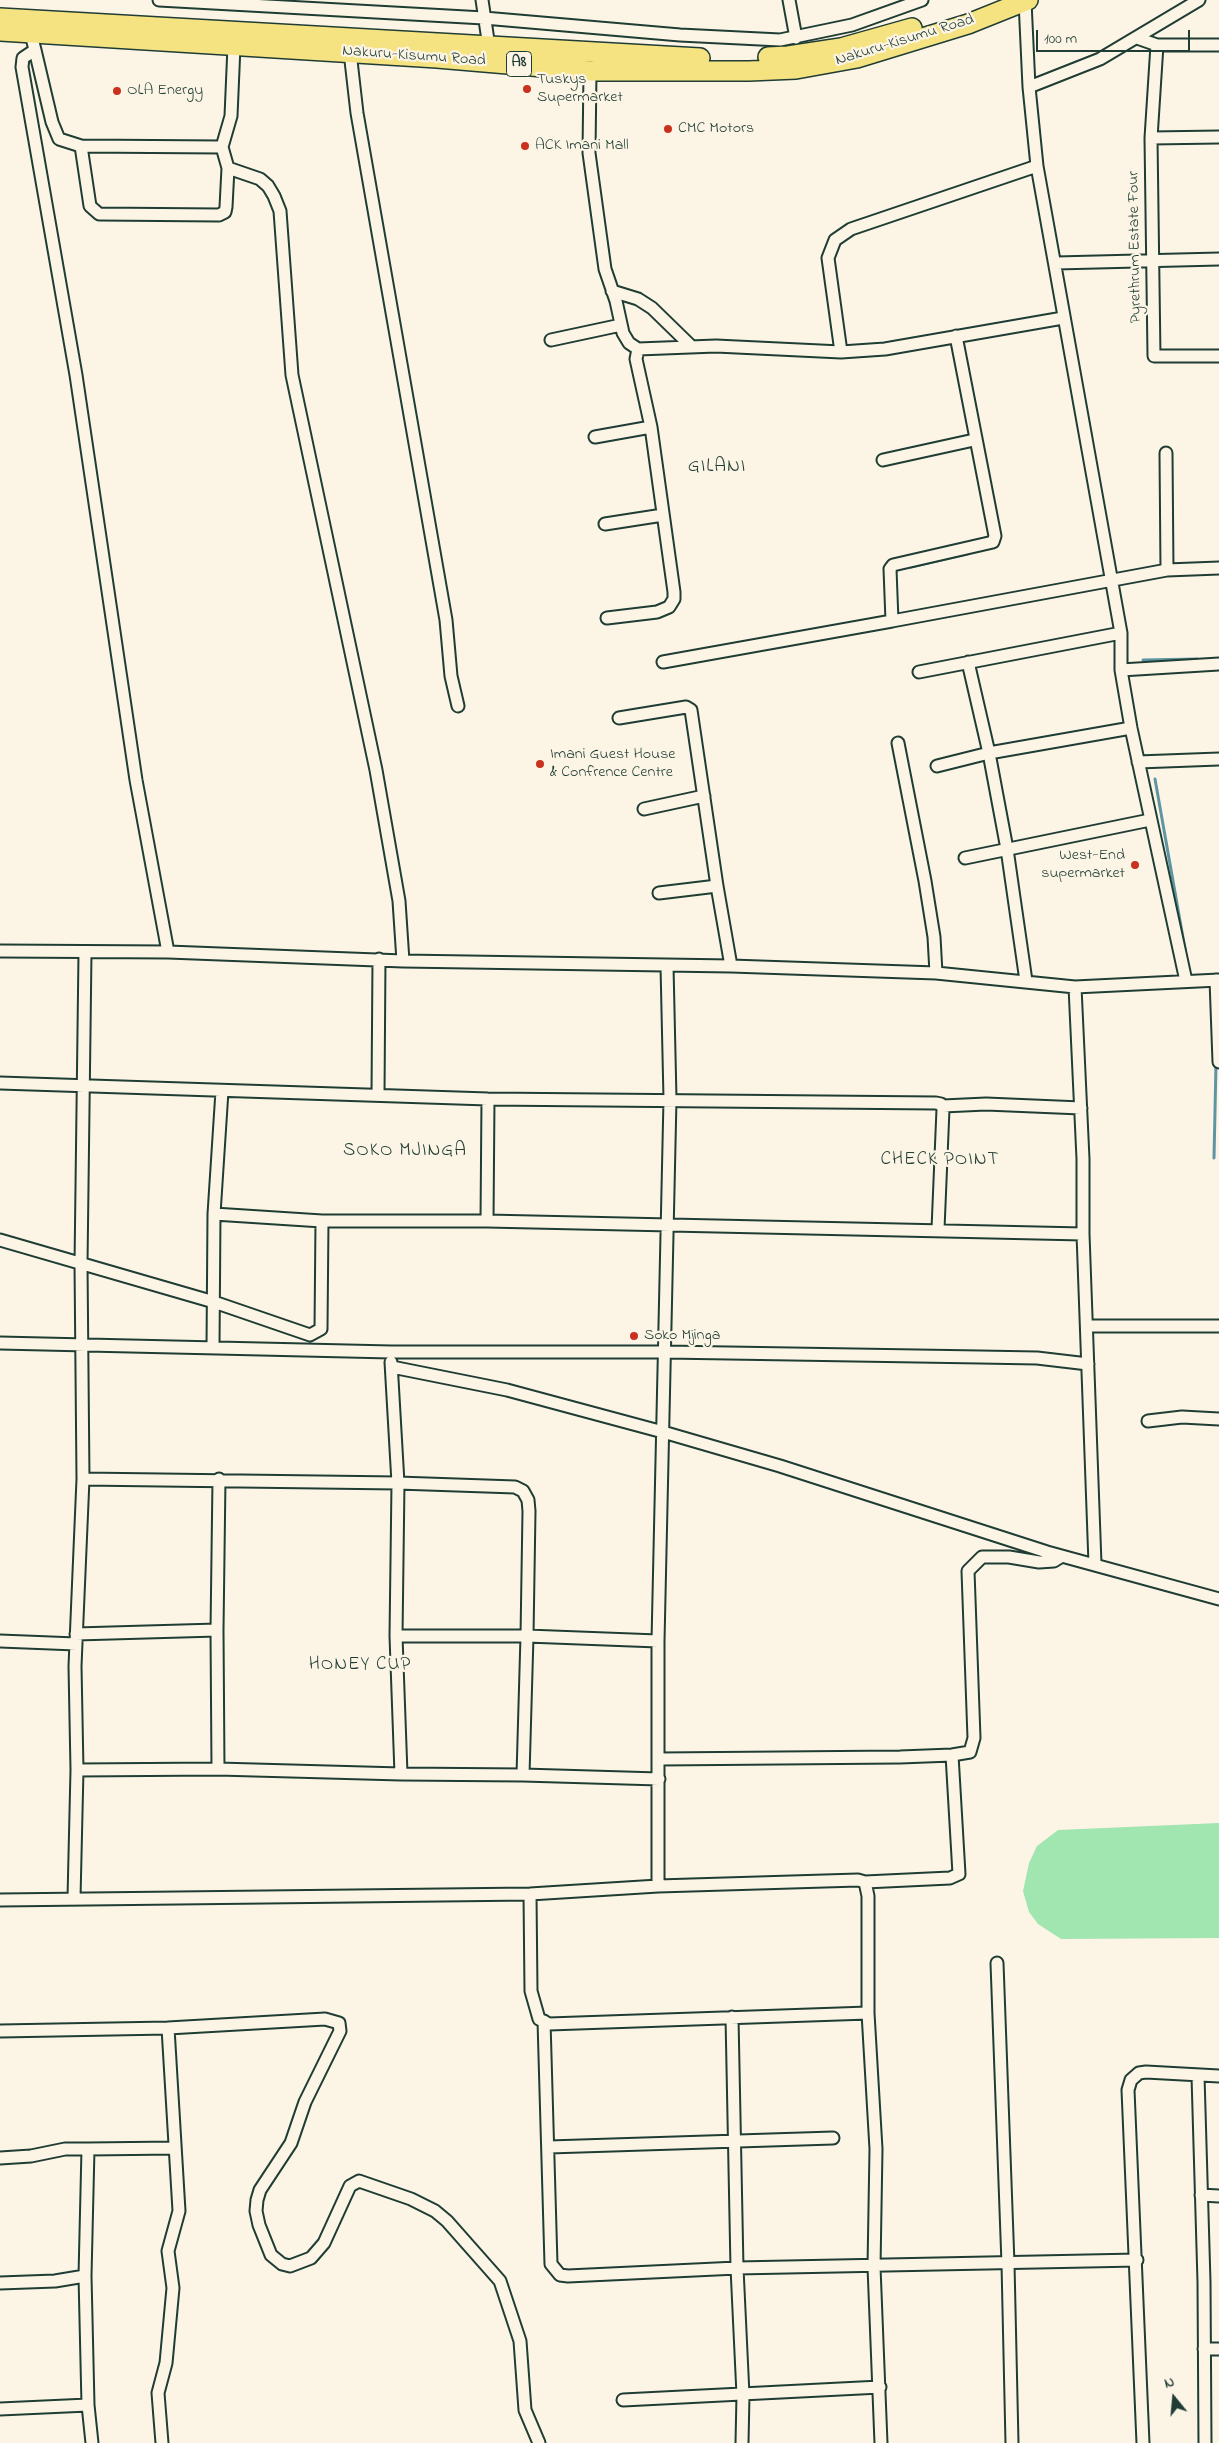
<!DOCTYPE html>
<style>
body{margin:0}
#map{position:relative;width:1219px;height:2443px;overflow:hidden;background:#fcf5e5;font-family:"Indie Flower",sans-serif}
canvas{display:block}
.north{position:absolute;left:1149px;top:2373px;width:50px;height:50px;-webkit-text-stroke:4px #fcf5e5;paint-order:stroke;rotate:343deg;font-size:14px;font-weight:700;line-height:20px;text-align:center;color:#1f3d34}
.north::after{content:'';display:block;margin:auto;width:18px;height:22px;background:#1f3d34;clip-path:polygon(50% 0,100% 100%,50% 72%,0 100%)}
.scale{position:absolute;left:1036px;top:30px;width:154px;height:22px;box-sizing:border-box;border:2px solid #1f3d34;border-top:0;padding-left:6px;font-size:15px;line-height:18px;white-space:nowrap;color:#1f3d34;-webkit-text-stroke:4px #fcf5e5;paint-order:stroke}
</style>
<div id="map">
<canvas width="1219" height="2443"></canvas>
<div class="north">N</div>
<div class="scale">100 m</div>
</div>
<script>
const ctx = document.querySelector('canvas').getContext('2d');
ctx.lineJoin = 'round';
function paint(path, color) { ctx.fillStyle = color; ctx.fill(path, 'evenodd'); }
const poly = rows => new Path2D(rows.map(r => 'M' + r).join(''));
function strokePath(path, color, width, dash) { ctx.strokeStyle = color; ctx.lineWidth = width; ctx.lineCap = dash ? 'butt' : 'round'; ctx.setLineDash(dash || []); ctx.stroke(path); }
function write(font, color, halo, rows, align = 'center') {
  ctx.font = font + ' "Indie Flower",sans-serif'; ctx.lineWidth = 4.5; ctx.setLineDash([]); ctx.textBaseline = 'middle'; ctx.strokeStyle = halo; ctx.fillStyle = color; for (const [text, x, y, turn = 0] of rows) {
    ctx.save(); ctx.translate(x, y); ctx.rotate((+turn || 0) * Math.PI / 180); ctx.textAlign = isNaN(turn) ? turn : align; if (halo) ctx.strokeText(text, 0, 0); ctx.fillText(text, 0, 0); ctx.restore();
  }
}
paint(poly([
 [1219,1823,1219,1938,1061,1939,1038,1924,1029,1912,1023,1891,1029,1863,1037,1846,1058,1830]
]), '#a1e5b1');
strokePath(poly([
 [1084,398,1091,434],
 [911,567,967,554],
 [1143,660,1197,659],
 [1155,779,1185,949],
 [1214,1158,1216,1064]
]), '#5f95a2', 3);
const minor = poly([
 [159,0,484,18,680,35,780,40,852,25,922,0],
 [482,0,489,47],
 [789,0,796,38],
 [1025,1,1029,87,1037,166,1121,633,1121,670,1131,728,1186,981],
 [1137,38,1157,45,1219,45],
 [33,42,35,50,23,58,22,67,76,375,136,780,168,952],
 [1157,45,1151,138,1219,137],
 [35,50,52,122,59,139,81,146,222,147,228,168,260,179,268,186,274,196,280,211,292,375,376,770,399,901,403,961],
 [350,52,357,113,446,620,451,676,458,706],
 [590,71,589,153,605,269,616,301,623,333,629,343,638,349,636,359,651,427,674,592,674,599,669,607,657,612,607,618],
 [1029,87,1100,59,1199,0],
 [1151,138,1154,356,1219,356],
 [81,146,90,206,99,214,219,215,225,212,226,207,228,168],
 [222,147,231,116,234,46],
 [1056,263,1219,259],
 [612,291,638,299,652,308,692,347],
 [551,340,621,325],
 [638,349,716,346,841,352,885,349,1063,318],
 [841,352,828,258,835,240,851,229,1037,166],
 [595,437,651,427],
 [1166,453,1167,570],
 [883,460,974,440],
 [605,524,663,515],
 [892,621,1167,570,1219,568],
 [663,662,892,621,890,569,893,565,993,542,995,536,956,336],
 [968,662,989,753,1007,849,1026,981],
 [1121,670,1219,664],
 [919,672,1121,633],
 [619,718,686,707,691,710,717,886,731,966],
 [898,743,925,881,934,937,936,973],
 [1138,762,1219,759],
 [937,766,989,753,1131,728],
 [644,809,704,796],
 [965,858,1150,820],
 [659,893,717,886],
 [0,951,168,952,403,961,731,966,936,973,1075,987,1219,980],
 [1216,980,1219,1062],
 [1075,987,1083,1159,1083,1234,1095,1564],
 [0,1083,488,1099,936,1103,941,1104,943,1109,938,1229],
 [378,1095,379,959],
 [943,1106,986,1104,1081,1108],
 [214,1214,322,1221,487,1221,1083,1234],
 [487,1221,488,1099],
 [0,1240,214,1302,310,1335,321,1329,322,1221],
 [1088,1326,1219,1326],
 [0,1343,391,1352,666,1352,980,1357,1037,1358,1088,1364],
 [213,1347,214,1214,222,1091],
 [391,1362,398,1483,515,1487,523,1491,528,1500,529,1511,527,1636,396,1636],
 [392,1367,507,1390,663,1432,780,1466,1047,1552,1219,1599],
 [1148,1421,1182,1417,1219,1419],
 [217,1630,218,1769],
 [76,1634,217,1630,219,1479],
 [0,1641,76,1644],
 [658,1641,527,1636,523,1775,659,1779],
 [659,1759,900,1757,952,1755,970,1752,974,1738,968,1571,982,1557,1009,1557,1039,1562,1054,1561,1062,1556],
 [77,1770,218,1769,401,1774,396,1636,398,1483,83,1479],
 [401,1774,523,1775],
 [865,1882,950,1878,959,1874,952,1755],
 [658,1886,658,1641,670,1099,667,966],
 [530,1894,531,1991,539,2019,549,2024,868,2013],
 [74,1898,77,1770,75,1666,83,1479,81,1264,85,953],
 [0,1900,530,1894,658,1886,858,1880,865,1882,868,1896,868,2013,876,2149,874,2267,881,2443],
 [997,1963,1008,2264,1012,2443],
 [544,2021,551,2264,560,2275,568,2276,737,2268,732,2017],
 [0,2031,168,2028,325,2019,339,2023,340,2031,305,2102,291,2143,260,2190,257,2200,256,2211,259,2225,271,2255,282,2264,290,2266,311,2258,324,2243,350,2186,359,2181,411,2199,435,2211,447,2221,500,2281,520,2341,525,2410,539,2443],
 [1198,2076,1204,2282,1205,2443],
 [549,2147,833,2138],
 [88,2149,175,2148],
 [0,2158,31,2156,65,2149,88,2149,85,2276,55,2281,0,2283],
 [1201,2195,1219,2196],
 [85,2276,88,2405],
 [1204,2349,1219,2349],
 [623,2400,880,2387],
 [0,2409,88,2405,92,2443],
 [162,2443,158,2393,166,2363,173,2288,168,2251,179,2211,168,2028],
 [742,2443,743,2395,737,2268,1137,2260],
 [1143,2443,1128,2090,1131,2080,1139,2073,1146,2072,1219,2076]
]);
const trunk = poly([
 [0,18,700,58],
 [0,31,437,58,590,71,749,71,796,69,857,58,968,24,1028,0],
 [768,57,788,56,841,48,912,28]
]);
strokePath(minor, '#1f3d34', 15);
strokePath(trunk, '#1f3d34', 22);
strokePath(minor, '#fcf5e5', 11);
strokePath(trunk, '#f5e382', 19);
for (const [x, y, r, color] of [
 [527,89,5,"#c8321e"],
 [117,91,5,"#c8321e"],
 [668,129,5,"#c8321e"],
 [525,146,5,"#c8321e"],
 [540,764,5,"#c8321e"],
 [1135,865,5,"#c8321e"],
 [634,1336,5,"#c8321e"]
]) { const dot = new Path2D(); dot.arc(x, y, r, 0, 2 * Math.PI); ctx.fillStyle = color; ctx.fill(dot); strokePath(dot, '#fcf5e5', 2); }
for (const [x, y, w] of [
 [519,64,25]
]) { const box = new Path2D(); box.roundRect(x - w / 2, y - 12.5, w, 25, 4); ctx.fillStyle = '#fcf5e5'; ctx.fill(box); strokePath(box, '#1f3d34', 1); }
write('bold 15px', '#1f3d34', null, [
 ["A8",519,64]
]);
write('16px', '#1f3d34', '#fcf5e5', [
 ["Nakuru-Kisumu Road",905,41,-17],
 ["Nakuru-Kisumu Road",414,57,4],
 ["Pyrethrum Estate Four",1136,247,-91]
]);
write('16px', '#1f3d34', '#fcf5e5', [
 ["Tuskys",537,80],
 ["Supermarket",537,98],
 ["OLA Energy",127,91],
 ["CMC Motors",678,129],
 ["ACK Imani Mall",535,146],
 ["Imani Guest House",550,755],
 ["& Confrence Centre",550,773],
 ["West-End",1125,856,"right"],
 ["supermarket",1125,874,"right"],
 ["Soko Mjinga",644,1336]
], 'left');
ctx.letterSpacing = '1px';
write('19px', '#1f3d34', '#fcf5e5', [
 ["GILANI",717,468],
 ["SOKO MJINGA",405,1152],
 ["CHECK POINT",940,1161],
 ["HONEY CUP",360,1666]
]);
ctx.letterSpacing = '0px';
</script>
